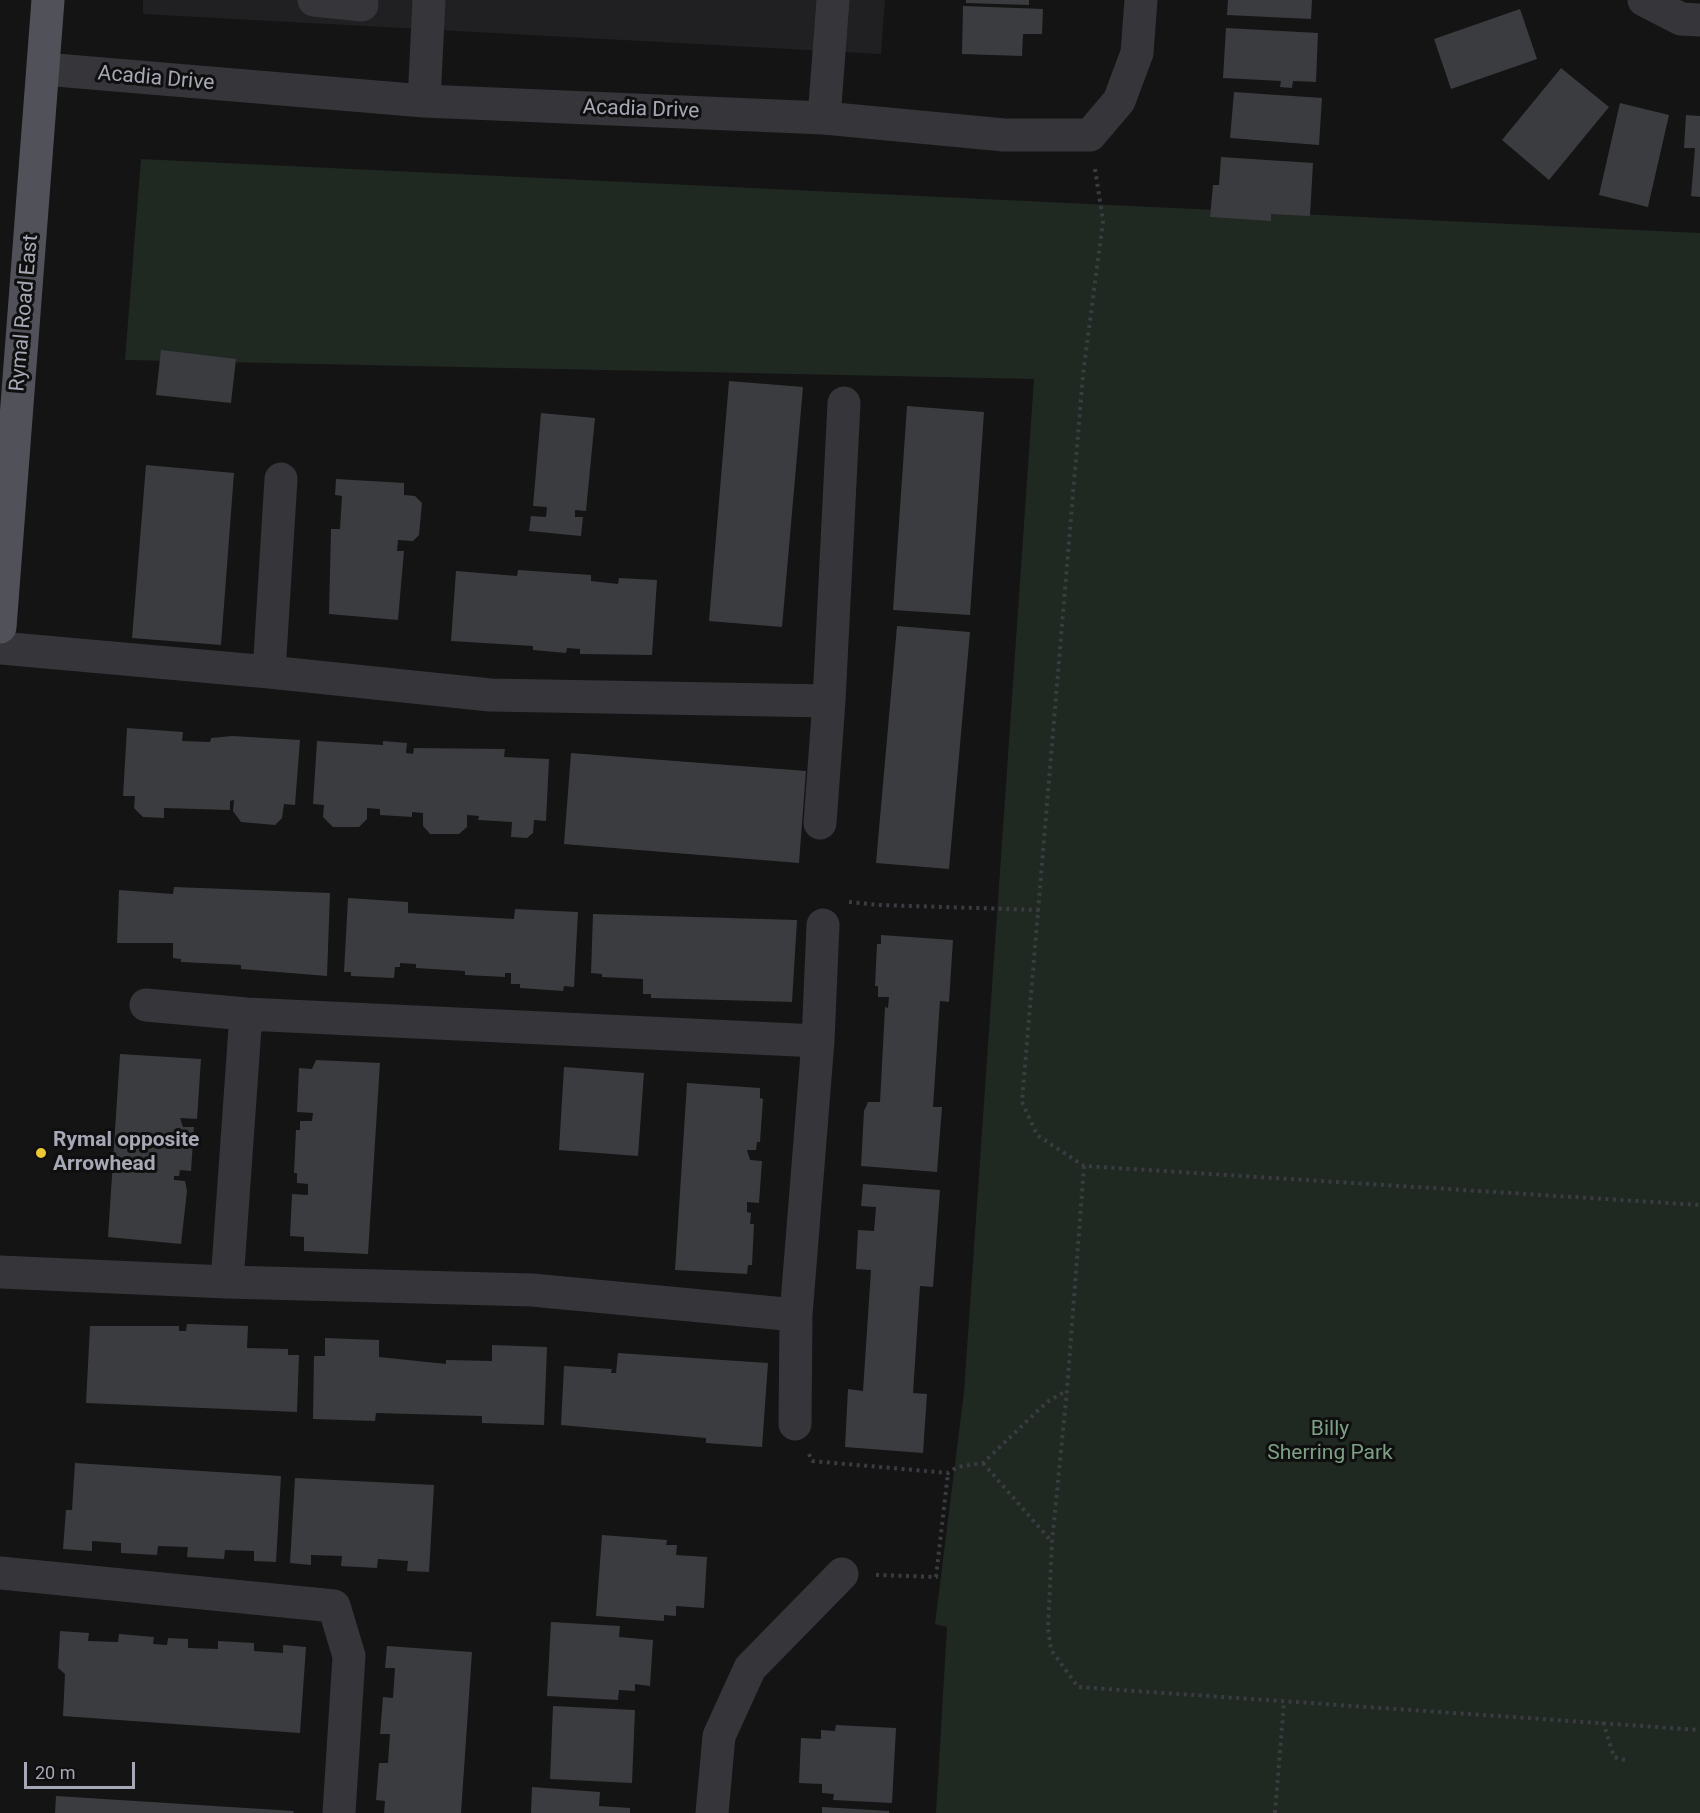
<!DOCTYPE html>
<style>
body{margin:0}
#map{position:relative;width:1700px;height:1813px;overflow:hidden;background:#141415;font-family:Roboto,sans-serif}
canvas{display:block}
.scale{position:absolute;left:24px;top:1762px;width:111px;height:27px;box-sizing:border-box;border:3px solid #a6a8b5;border-top:0;padding-left:8px;font-size:18px;line-height:21px;white-space:nowrap;color:#a6a8b5;-webkit-text-stroke:4px #0f0f10;paint-order:stroke}
</style>
<div id="map">
<canvas width="1700" height="1813"></canvas>
<div class="scale">20 m</div>
</div>
<script>
const ctx = document.querySelector('canvas').getContext('2d');
ctx.lineJoin = 'round';
function paint(path, color) { ctx.fillStyle = color; ctx.fill(path, 'evenodd'); }
const poly = rows => new Path2D(rows.map(r => 'M' + r).join(''));
function strokePath(path, color, width, dash) { ctx.strokeStyle = color; ctx.lineWidth = width; ctx.lineCap = dash ? 'butt' : 'round'; ctx.setLineDash(dash || []); ctx.stroke(path); }
function write(font, color, halo, rows, align = 'center') {
  ctx.font = font + ' Roboto,sans-serif'; ctx.lineWidth = 6; ctx.setLineDash([]); ctx.textBaseline = 'middle'; ctx.strokeStyle = halo; ctx.fillStyle = color; for (const [text, x, y, turn = 0] of rows) {
    ctx.save(); ctx.translate(x, y); ctx.rotate((+turn || 0) * Math.PI / 180); ctx.textAlign = isNaN(turn) ? turn : align; if (halo) ctx.strokeText(text, 0, 0); ctx.fillText(text, 0, 0); ctx.restore();
  }
}
paint(poly([
 [143,0,885,0,881,54,143,14]
]), '#202022');
paint(poly([
 [141,159,1700,233,1700,1813,936,1813,947,1627,935,1624,964,1392,1034,379,125,360]
]), '#202822');
paint(poly([
 [966,0,1029,0,1029,5,966,3],
 [1228,0,1312,0,1311,19,1227,15],
 [963,6,1043,9,1042,34,1023,34,1022,56,962,54],
 [1520,9,1537,59,1451,89,1434,39],
 [1226,28,1318,33,1316,82,1293,81,1292,88,1280,87,1281,81,1223,78],
 [1561,68,1609,107,1549,180,1502,140],
 [1234,92,1322,98,1319,145,1230,138],
 [1620,103,1669,115,1648,207,1599,195],
 [1686,115,1700,116,1700,197,1691,196,1695,148,1684,148],
 [1221,157,1313,163,1310,216,1271,214,1271,221,1210,217,1213,185,1219,185],
 [161,350,236,359,231,403,156,395],
 [729,381,803,387,782,627,709,621],
 [907,406,984,412,970,615,893,610],
 [541,413,595,418,586,511,575,510,575,517,583,517,581,536,529,531,531,516,546,517,547,507,533,506],
 [146,465,234,473,221,645,132,638],
 [336,479,404,483,404,495,415,496,422,503,419,535,413,541,398,540,397,551,404,551,398,620,329,614,331,529,340,529,342,496,335,495],
 [518,570,591,575,591,581,618,584,619,578,657,580,652,655,580,654,580,649,567,648,566,653,533,650,533,646,451,641,456,571,517,576],
 [897,626,970,632,949,869,876,863],
 [127,728,183,732,182,741,210,742,211,738,232,736,300,740,295,805,284,804,282,818,275,825,241,822,233,811,234,800,230,801,230,810,164,808,164,818,143,817,134,808,135,796,123,796],
 [317,741,383,745,383,741,407,743,406,753,413,754,414,748,505,749,504,757,549,759,546,821,534,820,533,833,527,838,511,837,512,822,478,820,479,816,467,815,467,827,459,834,430,834,423,826,423,813,412,812,412,817,380,815,380,809,367,808,367,819,359,827,333,827,323,817,324,805,313,804],
 [571,753,806,771,799,863,564,844],
 [174,887,330,893,327,976,241,969,241,965,181,962,181,959,173,958,173,943,117,943,119,890,173,894],
 [348,898,408,902,408,913,514,919,515,909,578,912,574,987,564,986,563,991,520,988,520,984,511,984,511,973,505,973,505,977,465,975,465,971,416,968,416,964,400,963,400,967,395,967,394,978,351,976,351,972,344,972],
 [593,914,797,920,792,1002,651,998,651,994,643,994,643,979,602,977,602,974,591,973],
 [881,935,953,940,949,1002,940,1001,933,1107,942,1107,937,1172,861,1166,864,1111,868,1102,880,1102,885,1007,888,1008,889,997,878,997,878,986,875,986,877,944,881,944],
 [120,1054,201,1059,197,1119,180,1118,183,1127,194,1127,191,1171,180,1170,179,1176,174,1176,174,1180,185,1181,187,1191,181,1244,108,1237],
 [316,1060,380,1063,368,1254,304,1251,304,1237,290,1236,292,1194,308,1195,308,1184,297,1183,297,1173,294,1173,296,1130,300,1130,300,1121,312,1121,313,1113,297,1112,299,1068,312,1069],
 [564,1067,644,1073,638,1156,559,1150],
 [687,1083,760,1088,760,1098,763,1099,760,1142,757,1142,756,1150,747,1150,750,1160,762,1161,759,1203,747,1202,747,1212,751,1213,750,1224,754,1224,752,1265,748,1265,747,1274,675,1270],
 [863,1184,940,1190,933,1287,920,1286,913,1393,927,1394,923,1453,845,1447,848,1389,863,1391,871,1270,856,1269,858,1230,874,1231,876,1207,861,1206],
 [187,1324,248,1326,247,1348,288,1349,288,1355,299,1355,297,1412,86,1403,90,1326,179,1326,179,1331,186,1331],
 [325,1338,379,1340,379,1357,446,1364,446,1360,492,1361,492,1345,547,1347,544,1425,482,1423,482,1416,376,1413,375,1421,313,1419,314,1356,325,1356],
 [618,1353,768,1363,762,1447,706,1443,706,1438,561,1425,564,1366,612,1369,611,1373,616,1373],
 [75,1463,281,1476,276,1562,254,1561,254,1551,225,1550,224,1559,187,1557,188,1547,158,1546,157,1555,121,1553,121,1543,92,1541,92,1551,63,1549,66,1510,72,1510],
 [295,1478,434,1485,429,1572,407,1571,408,1561,378,1559,377,1568,341,1566,342,1556,311,1555,311,1565,290,1563],
 [602,1535,667,1540,666,1545,677,1545,676,1555,707,1557,704,1608,676,1606,676,1616,664,1615,664,1621,596,1616],
 [551,1622,620,1626,619,1637,653,1640,650,1686,635,1684,635,1691,619,1690,618,1700,547,1696],
 [60,1631,89,1633,88,1641,118,1642,119,1634,154,1637,153,1644,167,1645,168,1638,188,1639,188,1648,218,1649,218,1641,254,1643,254,1651,283,1653,283,1645,306,1647,300,1733,63,1716,65,1674,58,1668],
 [387,1646,472,1652,461,1813,384,1813,385,1801,376,1800,379,1763,388,1763,390,1734,380,1734,383,1697,393,1698,395,1668,385,1668],
 [553,1706,635,1710,632,1783,550,1779],
 [836,1725,896,1728,892,1803,833,1800,834,1794,822,1793,822,1784,799,1783,801,1738,821,1739,821,1730,835,1731],
 [532,1787,600,1792,599,1806,630,1808,630,1813,531,1813],
 [56,1796,294,1811,293,1813,55,1813],
 [822,1807,889,1811,889,1813,822,1813]
]), '#3b3c3f');
strokePath(poly([
 [1095,169,1103,221,1083,375,1022,1102,1037,1135,1084,1166,1700,1205],
 [849,902,880,905,1040,910],
 [1084,1166,1067,1390,1052,1542,1048,1629,1051,1650,1078,1687,1700,1730],
 [809,1454,812,1461,948,1473,957,1467,983,1463,1047,1402,1066,1391],
 [983,1463,1052,1542],
 [876,1575,936,1577,948,1473],
 [1603,1722,1614,1757,1625,1760],
 [1275,1813,1284,1702]
]), '#3b3c41', 4, [3, 4.5]);
strokePath(poly([
 [314,0,362,5],
 [1644,0,1681,19,1700,20],
 [44,69,424,101,824,118,1004,135,1090,135,1119,101,1137,53,1141,0],
 [424,101,429,0],
 [824,118,833,0],
 [0,648,269,672,490,695,829,701],
 [269,672,281,479],
 [820,823,829,701,844,403],
 [146,1005,246,1014,818,1041],
 [0,1272,227,1282,532,1290,796,1315],
 [227,1282,246,1014],
 [795,1424,796,1315,818,1041,823,925],
 [0,1573,334,1606,349,1656,339,1813],
 [712,1813,719,1736,750,1668,842,1574]
]), '#35353a', 33);
strokePath(poly([
 [0,627,48,0]
]), '#515159', 33);
for (const [x, y, r, color] of [
 [41,1153,6,"#eec833"]
]) { const dot = new Path2D(); dot.arc(x, y, r, 0, 2 * Math.PI); ctx.fillStyle = color; ctx.fill(dot); strokePath(dot, '#0f0f10', 2); }
write('21px', '#a6a8b5', '#0f0f10', [
 ["Acadia Drive",156,79,5],
 ["Acadia Drive",641,110,2],
 ["Rymal Road East",25,313,-85]
]);
write('bold 21px', '#a6a8b5', '#0f0f10', [
 ["Rymal opposite",53,1141],
 ["Arrowhead",53,1165]
], 'left');
write('21px', '#7da084', '#0f0f10', [
 ["Billy",1330,1430],
 ["Sherring Park",1330,1454]
]);
</script>
